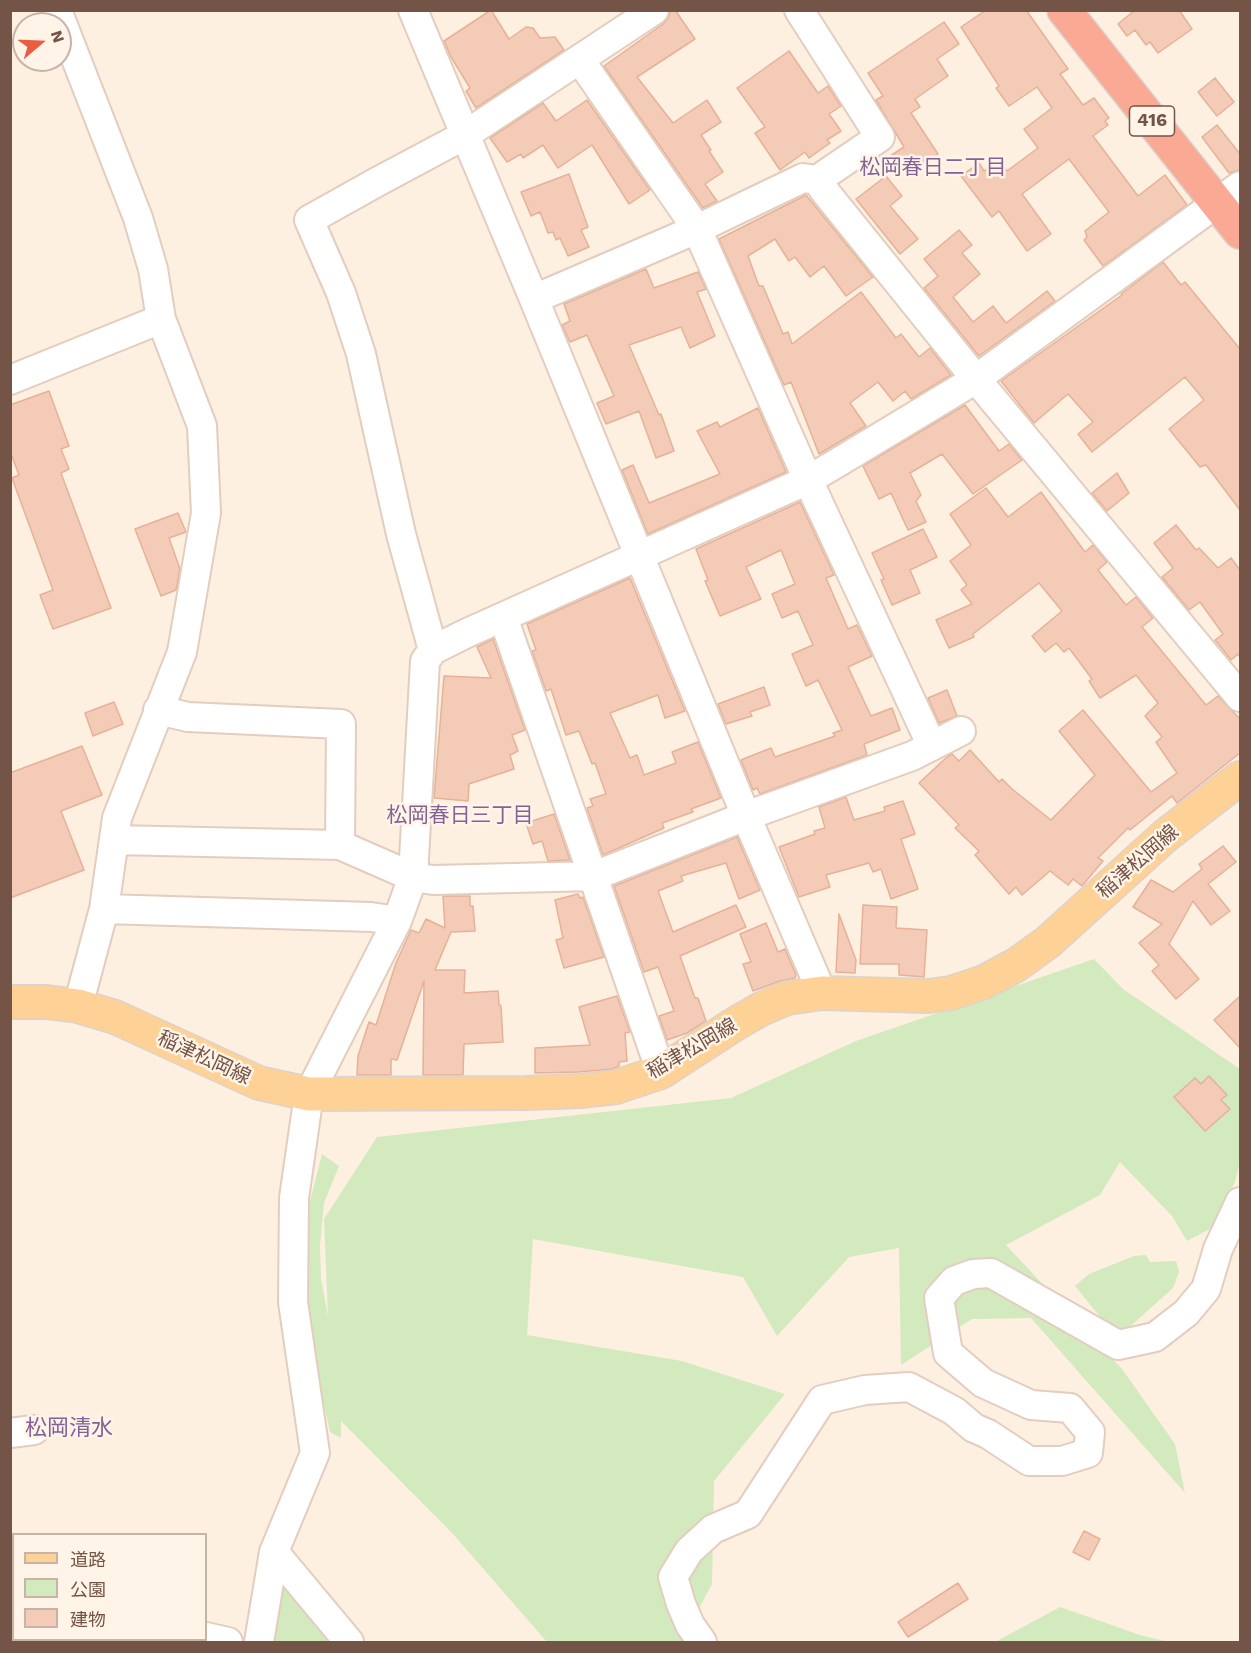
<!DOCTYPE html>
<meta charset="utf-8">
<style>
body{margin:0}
#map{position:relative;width:1251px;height:1653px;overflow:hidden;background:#fdf0e0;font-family:"Work Sans","Noto Sans JP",sans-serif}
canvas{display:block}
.frame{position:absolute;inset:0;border:12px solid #745447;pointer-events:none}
.legend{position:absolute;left:12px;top:1533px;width:195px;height:108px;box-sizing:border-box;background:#fff4e7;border:2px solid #c7b4a7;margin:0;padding:8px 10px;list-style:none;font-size:18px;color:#745447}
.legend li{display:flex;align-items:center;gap:12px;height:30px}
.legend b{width:30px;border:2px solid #c7b4a7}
.north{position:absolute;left:12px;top:12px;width:60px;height:60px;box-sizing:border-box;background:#fff4e7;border:2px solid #c7b4a7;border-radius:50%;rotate:71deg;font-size:16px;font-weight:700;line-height:24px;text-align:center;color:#745447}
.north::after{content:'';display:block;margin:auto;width:21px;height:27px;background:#eb5d41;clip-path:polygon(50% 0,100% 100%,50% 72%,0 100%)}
</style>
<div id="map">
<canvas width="1251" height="1653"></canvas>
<div class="frame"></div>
<ul class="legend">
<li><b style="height:8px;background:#fed196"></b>道路</li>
<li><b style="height:16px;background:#d3eabe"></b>公園</li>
<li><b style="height:16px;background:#f3cbb7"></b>建物</li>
</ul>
<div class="north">N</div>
</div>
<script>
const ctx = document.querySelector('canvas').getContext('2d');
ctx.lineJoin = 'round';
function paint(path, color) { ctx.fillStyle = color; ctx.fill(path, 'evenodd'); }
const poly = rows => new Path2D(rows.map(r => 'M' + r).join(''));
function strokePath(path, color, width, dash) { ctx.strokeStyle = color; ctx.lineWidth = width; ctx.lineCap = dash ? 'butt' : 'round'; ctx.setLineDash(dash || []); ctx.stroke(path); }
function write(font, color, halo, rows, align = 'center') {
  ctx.font = font + ' "Work Sans","Noto Sans JP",sans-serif'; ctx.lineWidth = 5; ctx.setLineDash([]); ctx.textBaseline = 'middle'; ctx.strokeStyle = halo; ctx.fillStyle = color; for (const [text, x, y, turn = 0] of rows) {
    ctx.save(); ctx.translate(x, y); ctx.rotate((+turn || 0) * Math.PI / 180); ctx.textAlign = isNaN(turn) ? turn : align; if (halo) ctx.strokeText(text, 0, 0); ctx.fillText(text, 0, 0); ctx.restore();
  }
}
paint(poly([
 [1094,959,1123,989,1240,1069,1240,1162,1235,1182,1212,1228,1187,1241,1172,1216,1120,1162,1100,1195,1006,1245,1122,1369,1175,1444,1185,1493,1031,1318,972,1319,901,1365,899,1248,849,1257,777,1336,743,1277,533,1239,527,1335,682,1361,785,1394,714,1481,712,1584,681,1642,547,1642,453,1534,341,1421,341,1438,330,1432,316,1368,310,1322,304,1225,322,1154,339,1166,324,1203,320,1246,321,1279,328,1316,324,1219,377,1137,731,1098,856,1041],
 [1146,1255,1150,1262,1176,1261,1179,1272,1173,1288,1124,1332,1110,1329,1075,1286,1089,1274,1134,1256],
 [274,1552,356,1642,259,1642],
 [1060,1607,1140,1635,1169,1642,995,1642]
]), '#d3eabe');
const building = poly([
 [491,10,509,39,526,27,533,28,540,38,555,37,564,50,476,108,466,91,470,88,451,57,444,41,491,10],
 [671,10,675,10,695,39,637,77,673,123,707,100,721,122,701,135,711,150,709,151,723,172,705,184,717,201,703,208,604,66,663,24,668,18,671,10],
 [986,10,1026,10,1068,69,1060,74,1083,105,1094,98,1109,118,1105,121,1108,125,1093,136,1138,196,1165,175,1187,205,1103,266,1084,240,1087,237,1085,231,1109,212,1069,159,1022,194,1051,234,1027,251,999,211,992,217,961,176,979,163,984,171,999,160,1007,171,1038,148,1024,129,1052,108,1037,87,1009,106,996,88,999,86,961,27,986,10],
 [1135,10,1179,10,1192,29,1158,53,1150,42,1146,45,1135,30,1127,36,1118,24,1135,10],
 [944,22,959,44,937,59,948,76,915,99,920,107,911,113,938,154,923,164,920,160,895,176,884,160,904,147,876,100,883,96,868,73,944,22],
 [789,51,818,93,828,86,841,106,829,114,841,131,827,140,830,143,809,158,805,152,780,170,755,133,765,127,737,88,789,51],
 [1215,78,1234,102,1217,116,1198,92,1215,78],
 [587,100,650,190,629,204,592,145,558,168,543,145,523,158,521,154,507,162,490,138,543,103,556,121,587,100],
 [1217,125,1240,154,1240,170,1229,173,1202,137,1217,125],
 [569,174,588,227,581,230,589,247,568,256,560,238,556,240,553,232,548,233,540,212,531,216,521,192,569,174],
 [886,176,902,196,890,206,918,239,900,254,856,199,886,176],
 [806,195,873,277,846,296,824,266,810,277,795,257,789,261,775,239,748,256,759,286,763,286,783,334,788,332,792,344,861,292,896,338,901,334,919,357,930,348,951,375,911,399,905,391,893,401,878,382,850,403,866,426,819,454,791,382,784,385,719,239,806,195],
 [959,230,972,245,962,253,980,274,953,297,973,322,993,306,1006,323,1047,291,1055,301,979,356,924,288,938,276,924,259,959,230],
 [1163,262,1181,285,1185,282,1240,349,1240,510,1206,465,1200,467,1169,429,1204,400,1185,377,1092,452,1078,434,1093,422,1068,394,1034,423,1001,381,1122,295,1121,294,1163,262],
 [646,269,654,288,698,272,706,289,697,292,715,336,690,348,681,327,629,345,659,415,661,414,674,451,656,458,639,411,606,424,597,403,614,396,587,335,570,342,562,325,570,321,564,304,646,269],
 [49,391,69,446,61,449,69,469,61,473,111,608,53,629,40,595,53,590,12,478,19,475,10,451,10,405,49,391],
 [965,405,999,451,1009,444,1022,460,973,494,942,454,910,473,921,495,916,501,926,522,908,530,891,493,879,499,863,466,965,405],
 [758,408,786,472,648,534,622,470,633,465,649,503,720,474,697,431,717,422,720,427,758,408],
 [1117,473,1129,493,1107,511,1092,493,1117,473],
 [986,488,1008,517,1041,492,1085,552,1093,545,1107,562,1098,570,1126,605,1136,597,1153,618,1142,627,1206,705,1218,696,1240,719,1240,753,1177,803,1172,796,1130,830,1128,828,1098,858,1103,861,1082,886,1073,879,1068,885,1050,871,1022,895,1016,887,1009,894,975,855,979,851,955,828,959,825,919,783,947,757,952,754,959,761,970,750,999,782,1002,779,1012,789,1051,820,1095,775,1059,731,1083,710,1151,792,1177,773,1156,742,1162,737,1145,716,1158,703,1136,675,1100,698,1089,681,1092,679,1069,648,1064,652,1056,643,1045,652,1032,636,1062,611,1039,583,973,634,974,637,949,648,936,620,972,604,961,590,967,585,950,561,971,545,950,514,986,488],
 [800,502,834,575,826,578,848,629,857,625,872,656,848,667,871,716,892,708,900,730,864,744,867,755,760,794,757,788,753,790,741,760,771,748,775,757,835,736,833,733,842,730,818,680,806,686,792,654,813,645,798,611,782,618,772,594,795,584,781,550,746,567,761,599,720,616,705,581,708,580,696,549,800,502],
 [178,513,186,532,169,538,180,569,176,590,161,596,135,529,178,513],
 [1176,525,1196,550,1199,548,1218,568,1231,558,1240,570,1240,657,1238,654,1231,660,1215,640,1223,634,1200,602,1189,610,1162,577,1173,568,1154,543,1176,525],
 [923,529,937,557,910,570,920,593,892,605,881,580,884,579,872,553,923,529],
 [630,578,685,711,665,718,658,695,610,713,630,758,637,755,644,775,676,763,672,752,698,742,721,798,691,809,693,812,662,823,664,828,603,855,587,808,593,806,590,799,606,794,595,763,592,764,579,731,566,735,551,689,546,691,532,651,536,650,527,624,630,578],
 [493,639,525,730,512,735,518,751,510,755,514,769,469,784,468,801,434,798,444,676,491,678,477,647,493,639],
 [764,687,770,705,750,712,752,716,726,724,718,704,764,687],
 [947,690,957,716,939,723,928,698,947,690],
 [114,702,123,724,93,736,85,713,114,702],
 [82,746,102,795,61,811,84,870,10,898,10,773,82,746],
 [846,797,854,820,885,811,884,807,903,801,915,834,901,839,918,889,891,899,881,869,873,872,869,863,826,875,830,887,799,897,779,847,815,834,814,831,825,828,819,807,846,797],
 [554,814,570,860,548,861,542,841,533,844,526,823,554,814],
 [737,837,760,890,739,899,726,863,681,876,683,881,658,891,673,932,736,905,746,927,680,956,695,998,698,998,706,1021,687,1033,667,1040,659,1016,674,1011,658,967,644,972,614,886,737,837],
 [1223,846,1236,862,1208,884,1230,911,1211,925,1193,901,1169,944,1199,979,1176,999,1152,971,1159,965,1139,943,1162,924,1133,907,1151,880,1173,892,1202,869,1199,864,1223,846],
 [578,894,580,898,583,897,604,957,564,968,556,940,563,938,555,900,578,894],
 [443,896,470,896,470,906,473,906,475,931,451,932,435,970,465,970,464,993,498,991,499,1004,501,1006,503,1042,464,1044,463,1075,423,1075,424,981,397,1060,391,1059,391,1075,357,1075,358,1056,369,1022,376,1025,396,963,411,930,419,933,426,919,445,928,443,896],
 [863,905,897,907,896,928,927,930,924,977,899,975,899,964,860,964,863,905],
 [839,914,856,960,855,973,836,972,839,914],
 [766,923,778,952,785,949,796,975,795,978,780,981,753,991,743,964,751,962,740,934,766,923],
 [617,996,630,1032,625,1033,627,1061,619,1062,619,1066,612,1069,579,1072,535,1073,535,1048,590,1045,579,1007,617,996],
 [1240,996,1240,1048,1214,1020,1240,996],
 [1209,1076,1227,1095,1221,1100,1230,1109,1205,1131,1174,1097,1195,1078,1201,1084,1209,1076],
 [1084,1531,1100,1539,1089,1560,1073,1552,1084,1531],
 [958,1583,968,1599,908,1637,898,1622,958,1583]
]);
paint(building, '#f3cbb7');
strokePath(building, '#e6b197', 1.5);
const minor = poly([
 [57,10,138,218,153,269,161,319,202,426,206,513,182,652,117,818,104,909,78,1006],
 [413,10,534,299,746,816,822,993],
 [580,60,697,229,808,480,932,746],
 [817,180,827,194,976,379,1240,697],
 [534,299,697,229,803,178,817,180,880,137,799,10],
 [10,380,161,319],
 [503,617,661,1072],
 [433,650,401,534,361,354,341,293,309,220,377,182,465,135,654,10],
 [158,710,188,717,341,724,340,845],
 [115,840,340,845,413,877,433,880,594,876,746,816,912,756,961,731],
 [104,909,371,917,397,921],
 [10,1433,34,1430],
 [274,1552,349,1642],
 [206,1637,228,1642],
 [115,1642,116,1640],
 [259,1642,274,1552,315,1453,293,1302,294,1198,309,1094,397,921,413,877,425,661,433,650,467,633,808,480,837,463,976,379,1240,186],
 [702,1642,690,1625,681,1604,673,1577,689,1551,713,1529,748,1514,822,1400,865,1390,909,1387,954,1411,974,1428,988,1434,1029,1461,1062,1461,1088,1453,1090,1432,1070,1408,1031,1405,983,1383,948,1353,939,1298,954,1281,973,1274,991,1273,1118,1345,1155,1337,1186,1313,1206,1289,1218,1249,1240,1202]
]);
const major = poly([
 [10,1002,46,1002,78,1006,115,1017,259,1083,309,1094,525,1093,580,1091,616,1087,661,1072,735,1024,761,1009,787,998,822,993,928,996,951,993,984,982,1016,965,1048,942,1165,836,1240,778]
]);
const highway = poly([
 [1064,10,1240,232]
]);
strokePath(minor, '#e3cdbf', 32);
strokePath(major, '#dbd3cf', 36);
strokePath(highway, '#dbd3cf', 36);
strokePath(minor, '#fff', 28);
strokePath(major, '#fed196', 33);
strokePath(highway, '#f9a994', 33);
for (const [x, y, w] of [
 [1152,121,45]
]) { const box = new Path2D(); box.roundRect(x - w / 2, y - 15, w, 30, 4.5); ctx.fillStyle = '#fff4e7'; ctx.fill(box); strokePath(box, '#745447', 1.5); }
write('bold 18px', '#745447', null, [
 ["416",1152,121]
]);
write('20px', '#745447', '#fff4e7', [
 ["稲津松岡線",1138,862,-41],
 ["稲津松岡線",692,1049,-30],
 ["稲津松岡線",204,1058,25]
]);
write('21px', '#836298', '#fff4e7', [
 ["松岡春日二丁目",933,168],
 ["松岡春日三丁目",460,816]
]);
write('22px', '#836298', '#fff4e7', [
 ["松岡清水",69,1429]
]);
</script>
